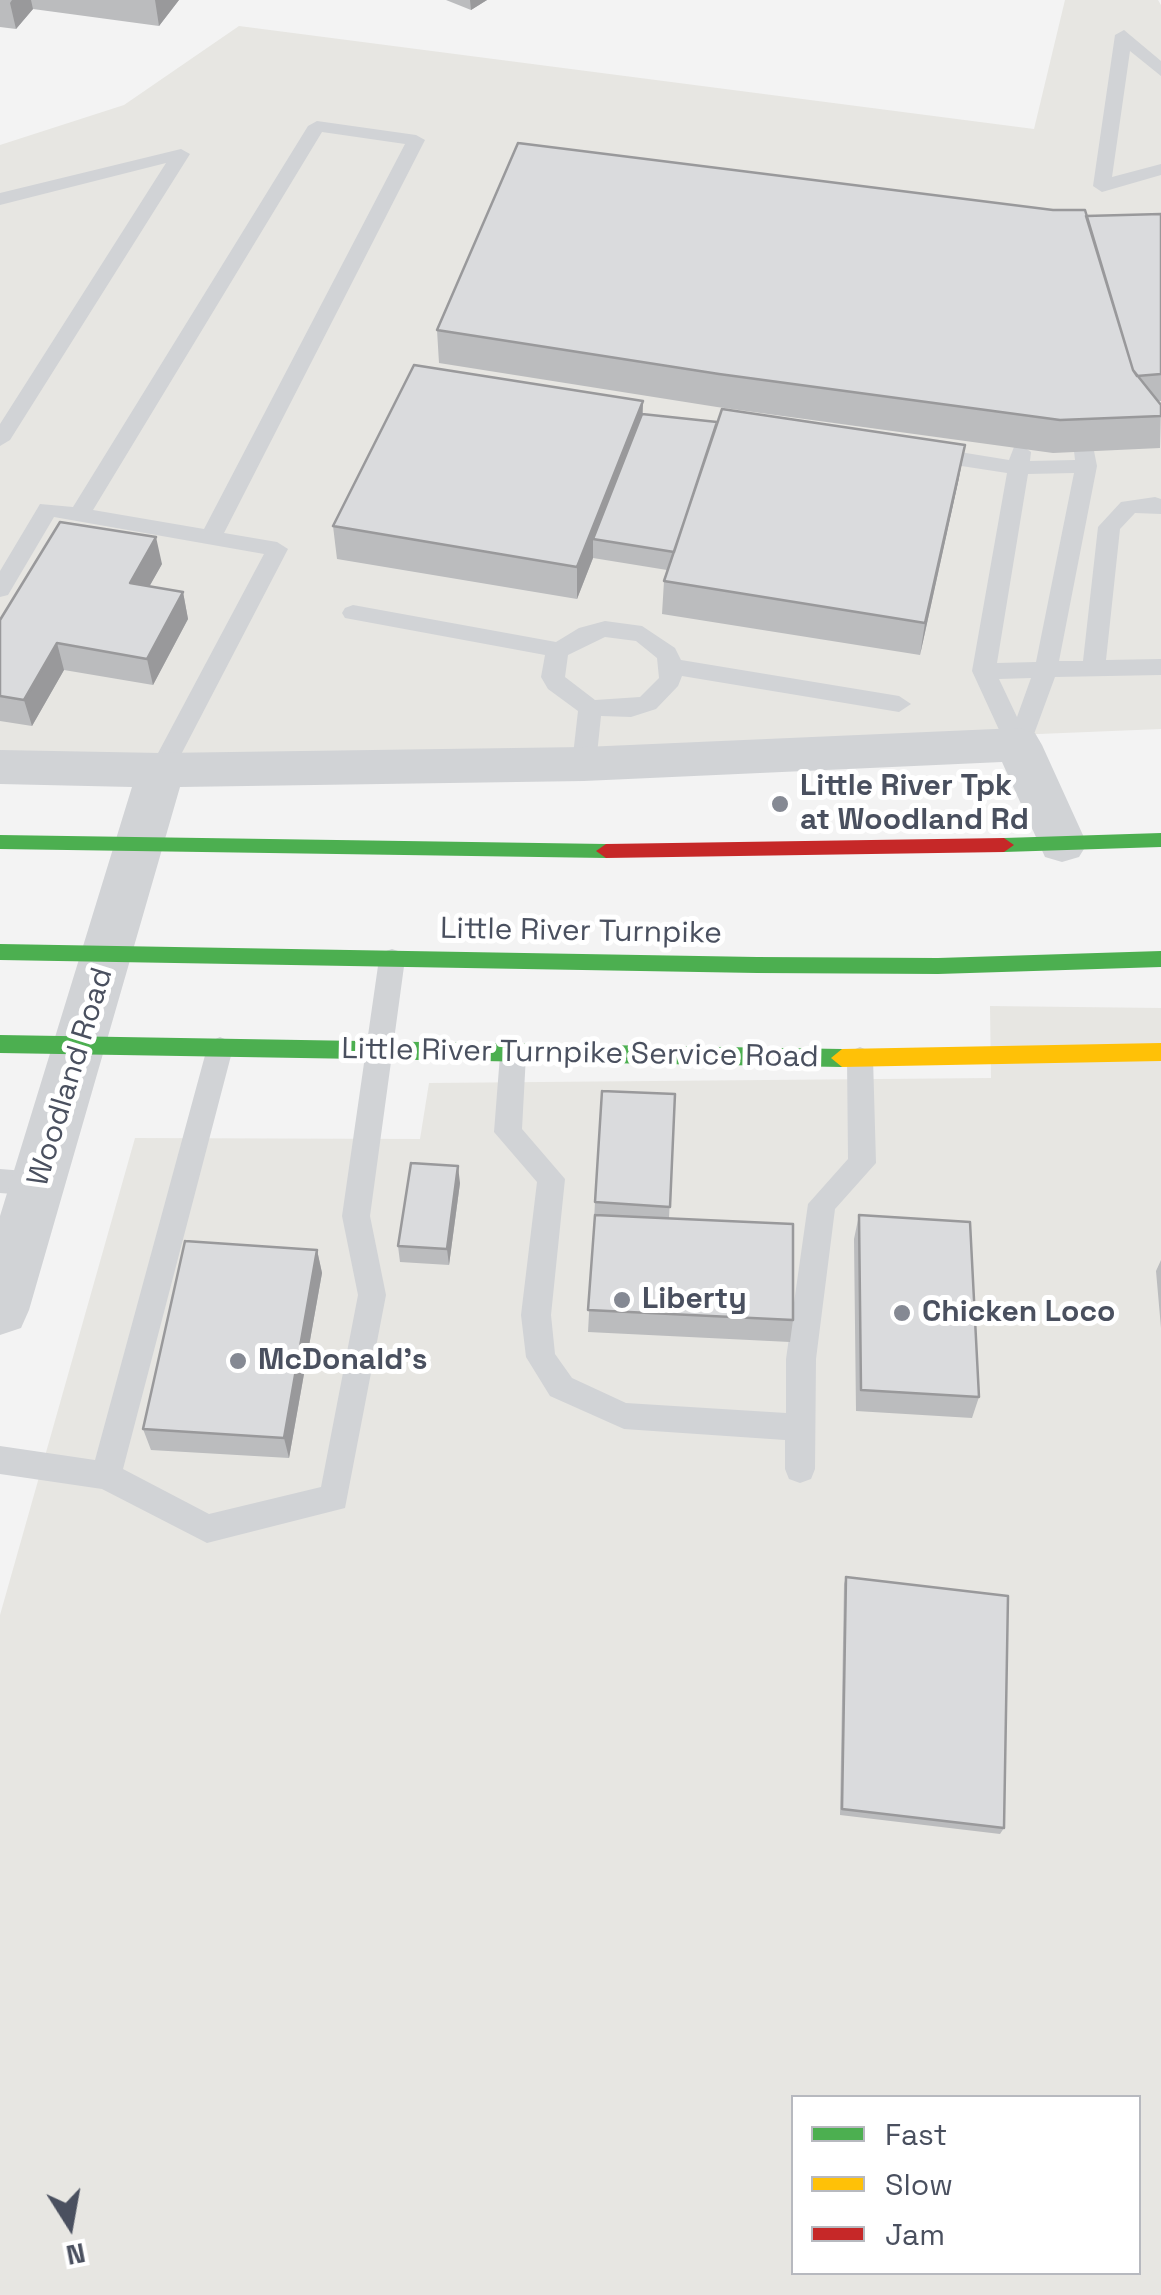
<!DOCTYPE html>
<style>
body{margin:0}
#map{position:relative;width:1161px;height:2295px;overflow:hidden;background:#f3f3f3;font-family:"Space Grotesk",sans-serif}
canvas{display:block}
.legend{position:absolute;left:791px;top:2095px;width:350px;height:180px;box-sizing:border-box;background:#fff;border:2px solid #b7b9bf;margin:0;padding:12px 18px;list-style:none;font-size:30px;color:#4a505f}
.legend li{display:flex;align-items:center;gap:20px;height:50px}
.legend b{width:50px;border:2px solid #b7b9bf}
.north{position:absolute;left:20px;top:2175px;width:100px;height:100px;-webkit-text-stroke:8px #fff;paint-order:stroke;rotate:169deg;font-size:28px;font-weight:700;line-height:40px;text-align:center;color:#4a505f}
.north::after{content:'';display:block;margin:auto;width:35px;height:45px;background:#4a505f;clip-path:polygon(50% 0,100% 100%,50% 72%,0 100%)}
</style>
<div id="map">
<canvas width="1161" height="2295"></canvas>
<ul class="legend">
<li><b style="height:12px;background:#4caf50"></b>Fast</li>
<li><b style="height:12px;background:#ffc107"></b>Slow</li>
<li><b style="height:12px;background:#c62828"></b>Jam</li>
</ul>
<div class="north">N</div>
</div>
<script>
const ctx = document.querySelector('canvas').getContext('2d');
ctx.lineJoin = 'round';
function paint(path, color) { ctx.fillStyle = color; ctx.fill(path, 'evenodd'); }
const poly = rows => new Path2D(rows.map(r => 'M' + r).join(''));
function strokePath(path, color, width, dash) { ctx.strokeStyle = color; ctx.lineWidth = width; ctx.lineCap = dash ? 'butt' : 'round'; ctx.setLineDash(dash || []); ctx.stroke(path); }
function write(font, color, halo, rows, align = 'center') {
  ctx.font = font + ' "Space Grotesk",sans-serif'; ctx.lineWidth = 10; ctx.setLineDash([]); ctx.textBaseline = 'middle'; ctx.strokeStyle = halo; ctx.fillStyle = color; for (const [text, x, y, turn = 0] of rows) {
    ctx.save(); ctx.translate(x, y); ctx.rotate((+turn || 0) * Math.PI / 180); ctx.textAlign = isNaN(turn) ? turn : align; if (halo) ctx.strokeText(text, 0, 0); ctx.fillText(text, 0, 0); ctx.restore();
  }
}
paint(poly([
 [1065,0,1158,0,1161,5,1161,729,892,740,885,760,0,755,0,145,124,105,239,26,1034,129],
 [990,1006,1161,1008,1161,2295,0,2295,0,1615,135,1138,420,1139,429,1083,991,1078],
 [794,2098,1138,2098,1138,2272,794,2272]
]), '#e7e6e2');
paint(poly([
 [1124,30,1161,61,1161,76,1130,51,1112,177,1161,164,1161,175,1102,192,1093,186,1115,35,1124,30],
 [317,121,416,135,425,140,224,533,277,542,288,549,173,770,161,779,149,770,264,554,54,517,8,595,0,597,0,571,40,504,73,507,308,126,317,121],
 [322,132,405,144,204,529,93,510,322,132],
 [181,149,190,154,10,440,0,446,0,424,166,163,0,205,0,193,181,149],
 [1084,444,1094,451,1097,466,1059,661,1083,661,1098,527,1121,502,1155,497,1161,499,1161,514,1135,513,1120,529,1106,660,1161,659,1161,675,1055,677,1030,745,1018,753,1006,745,972,671,1007,473,929,461,919,454,929,447,1009,460,1014,447,1021,445,1031,452,1030,461,1075,460,1074,451,1084,444],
 [1074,473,1036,662,997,663,1028,474,1074,473],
 [1031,678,1017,717,999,679,1031,678],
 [353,605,556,642,579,628,605,621,642,626,675,648,681,660,899,696,911,704,899,712,682,676,678,686,656,709,631,717,601,716,596,764,584,773,572,764,578,711,548,689,541,677,545,655,345,618,342,613,345,608,353,605],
 [605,637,636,641,657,658,659,678,640,697,595,700,565,677,568,655,605,637],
 [392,949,401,952,405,959,370,1216,386,1295,345,1508,207,1543,102,1489,0,1474,0,1446,95,1460,207,1048,211,1041,220,1037,229,1041,233,1048,123,1469,209,1514,321,1487,358,1295,342,1216,379,959,383,952,392,949],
 [513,1044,522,1048,526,1055,522,1129,565,1179,551,1315,555,1354,572,1378,626,1403,786,1413,786,1359,808,1204,848,1159,847,1058,851,1051,860,1047,869,1051,873,1058,876,1163,835,1209,816,1359,815,1469,811,1479,800,1483,789,1479,785,1469,785,1440,624,1429,550,1396,526,1357,521,1315,537,1182,494,1132,500,1055,504,1048,513,1044],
 [0,1169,38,1172,48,1176,52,1184,48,1192,38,1196,0,1193,0,1169]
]), '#d1d3d6');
paint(poly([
 [1018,728,1035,733,1042,745,1087,844,1079,857,1062,862,1045,857,1002,762,584,781,180,787,29,1310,21,1328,0,1335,0,1216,132,787,0,784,0,750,161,753,584,747,1018,728]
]), '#d1d3d6');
paint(poly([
 [1161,833,1161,847,1004,852,994,845,1004,838,1161,833],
 [0,835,606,844,616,851,606,858,0,849,0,835],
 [0,944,757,957,938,958,1161,951,1161,967,938,974,757,973,0,960,0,944],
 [0,1035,842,1049,853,1058,842,1067,0,1053,0,1035]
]), '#4caf50');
paint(poly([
 [1161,1043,1161,1061,842,1067,831,1058,842,1049,1161,1043]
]), '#ffc107');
paint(poly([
 [1004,838,1014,845,1004,852,606,858,596,851,606,844,1004,838]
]), '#c62828');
paint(poly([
 [0,0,179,0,159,26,33,9,16,29,0,27],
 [446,0,487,0,471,10],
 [1161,214,1161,401,1158,401,1161,405,1160,448,1053,453,717,407,439,363,437,330,1086,216],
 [643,401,642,414,959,478,920,655,662,614,664,581,667,570,593,558,577,599,337,559,333,526],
 [162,564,149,587,183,592,188,619,153,685,64,670,32,726,0,721,0,620],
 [675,1094,669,1218,793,1320,790,1342,588,1332,595,1202],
 [460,1183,449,1265,400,1262,398,1246],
 [859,1215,979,1397,972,1418,856,1411,854,1239],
 [317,1250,322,1273,289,1458,151,1450,143,1429],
 [1161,1260,1161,1328,1156,1271],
 [846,1577,1004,1828,1000,1834,840,1815,844,1584]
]), '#bbbcbe');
paint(poly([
 [12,0,31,0,33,9,16,29,10,3],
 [155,0,179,0,159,26],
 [470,0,487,0,471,10],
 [643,401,642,434,593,539,593,558,577,599,577,567],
 [965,445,959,478,920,655,925,623],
 [156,537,162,564,136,610,130,583],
 [183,592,188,619,153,685,147,659],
 [57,643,64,670,32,726,24,700],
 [458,1166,460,1183,449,1265,447,1249],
 [317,1250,322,1273,289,1458,284,1438]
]), '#99999b');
const building = poly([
 [518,143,1053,210,1085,210,1133,370,1161,405,1161,416,1060,420,719,374,437,330,518,143],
 [1161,214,1161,374,1137,376,1133,370,1086,216,1161,214],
 [414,365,643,401,577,567,333,526,414,365],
 [722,409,965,445,925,623,664,581,722,409],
 [642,414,717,422,674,552,593,539,642,414],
 [60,522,156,537,130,583,183,592,147,659,57,643,24,700,0,696,0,620,60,522],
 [602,1091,675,1094,670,1207,595,1202,602,1091],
 [411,1163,458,1166,447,1249,398,1246,411,1163],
 [595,1215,793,1224,793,1320,588,1310,595,1215],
 [859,1215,970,1222,979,1397,861,1390,859,1215],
 [185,1241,317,1250,284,1438,143,1429,185,1241],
 [846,1577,1008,1596,1004,1828,842,1809,846,1577]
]);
paint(building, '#dadbdd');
strokePath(building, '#99999b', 2.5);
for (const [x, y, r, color] of [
 [780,804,10,"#858993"],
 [622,1300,10,"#858993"],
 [902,1313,10,"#858993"],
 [238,1361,10,"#858993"]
]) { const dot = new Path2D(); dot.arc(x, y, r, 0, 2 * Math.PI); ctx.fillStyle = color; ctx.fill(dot); strokePath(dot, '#fff', 4); }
write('bold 30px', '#4a505f', '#fff', [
 ["Little River Tpk",800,787],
 ["at Woodland Rd",800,821],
 ["Liberty",642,1300],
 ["Chicken Loco",922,1313],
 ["McDonald's",258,1361]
], 'left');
write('30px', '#4a505f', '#fff', [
 ["Little River Turnpike",581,932,1],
 ["Little River Turnpike Service Road",580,1054,1],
 ["Woodland Road",71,1077,-73]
]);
</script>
